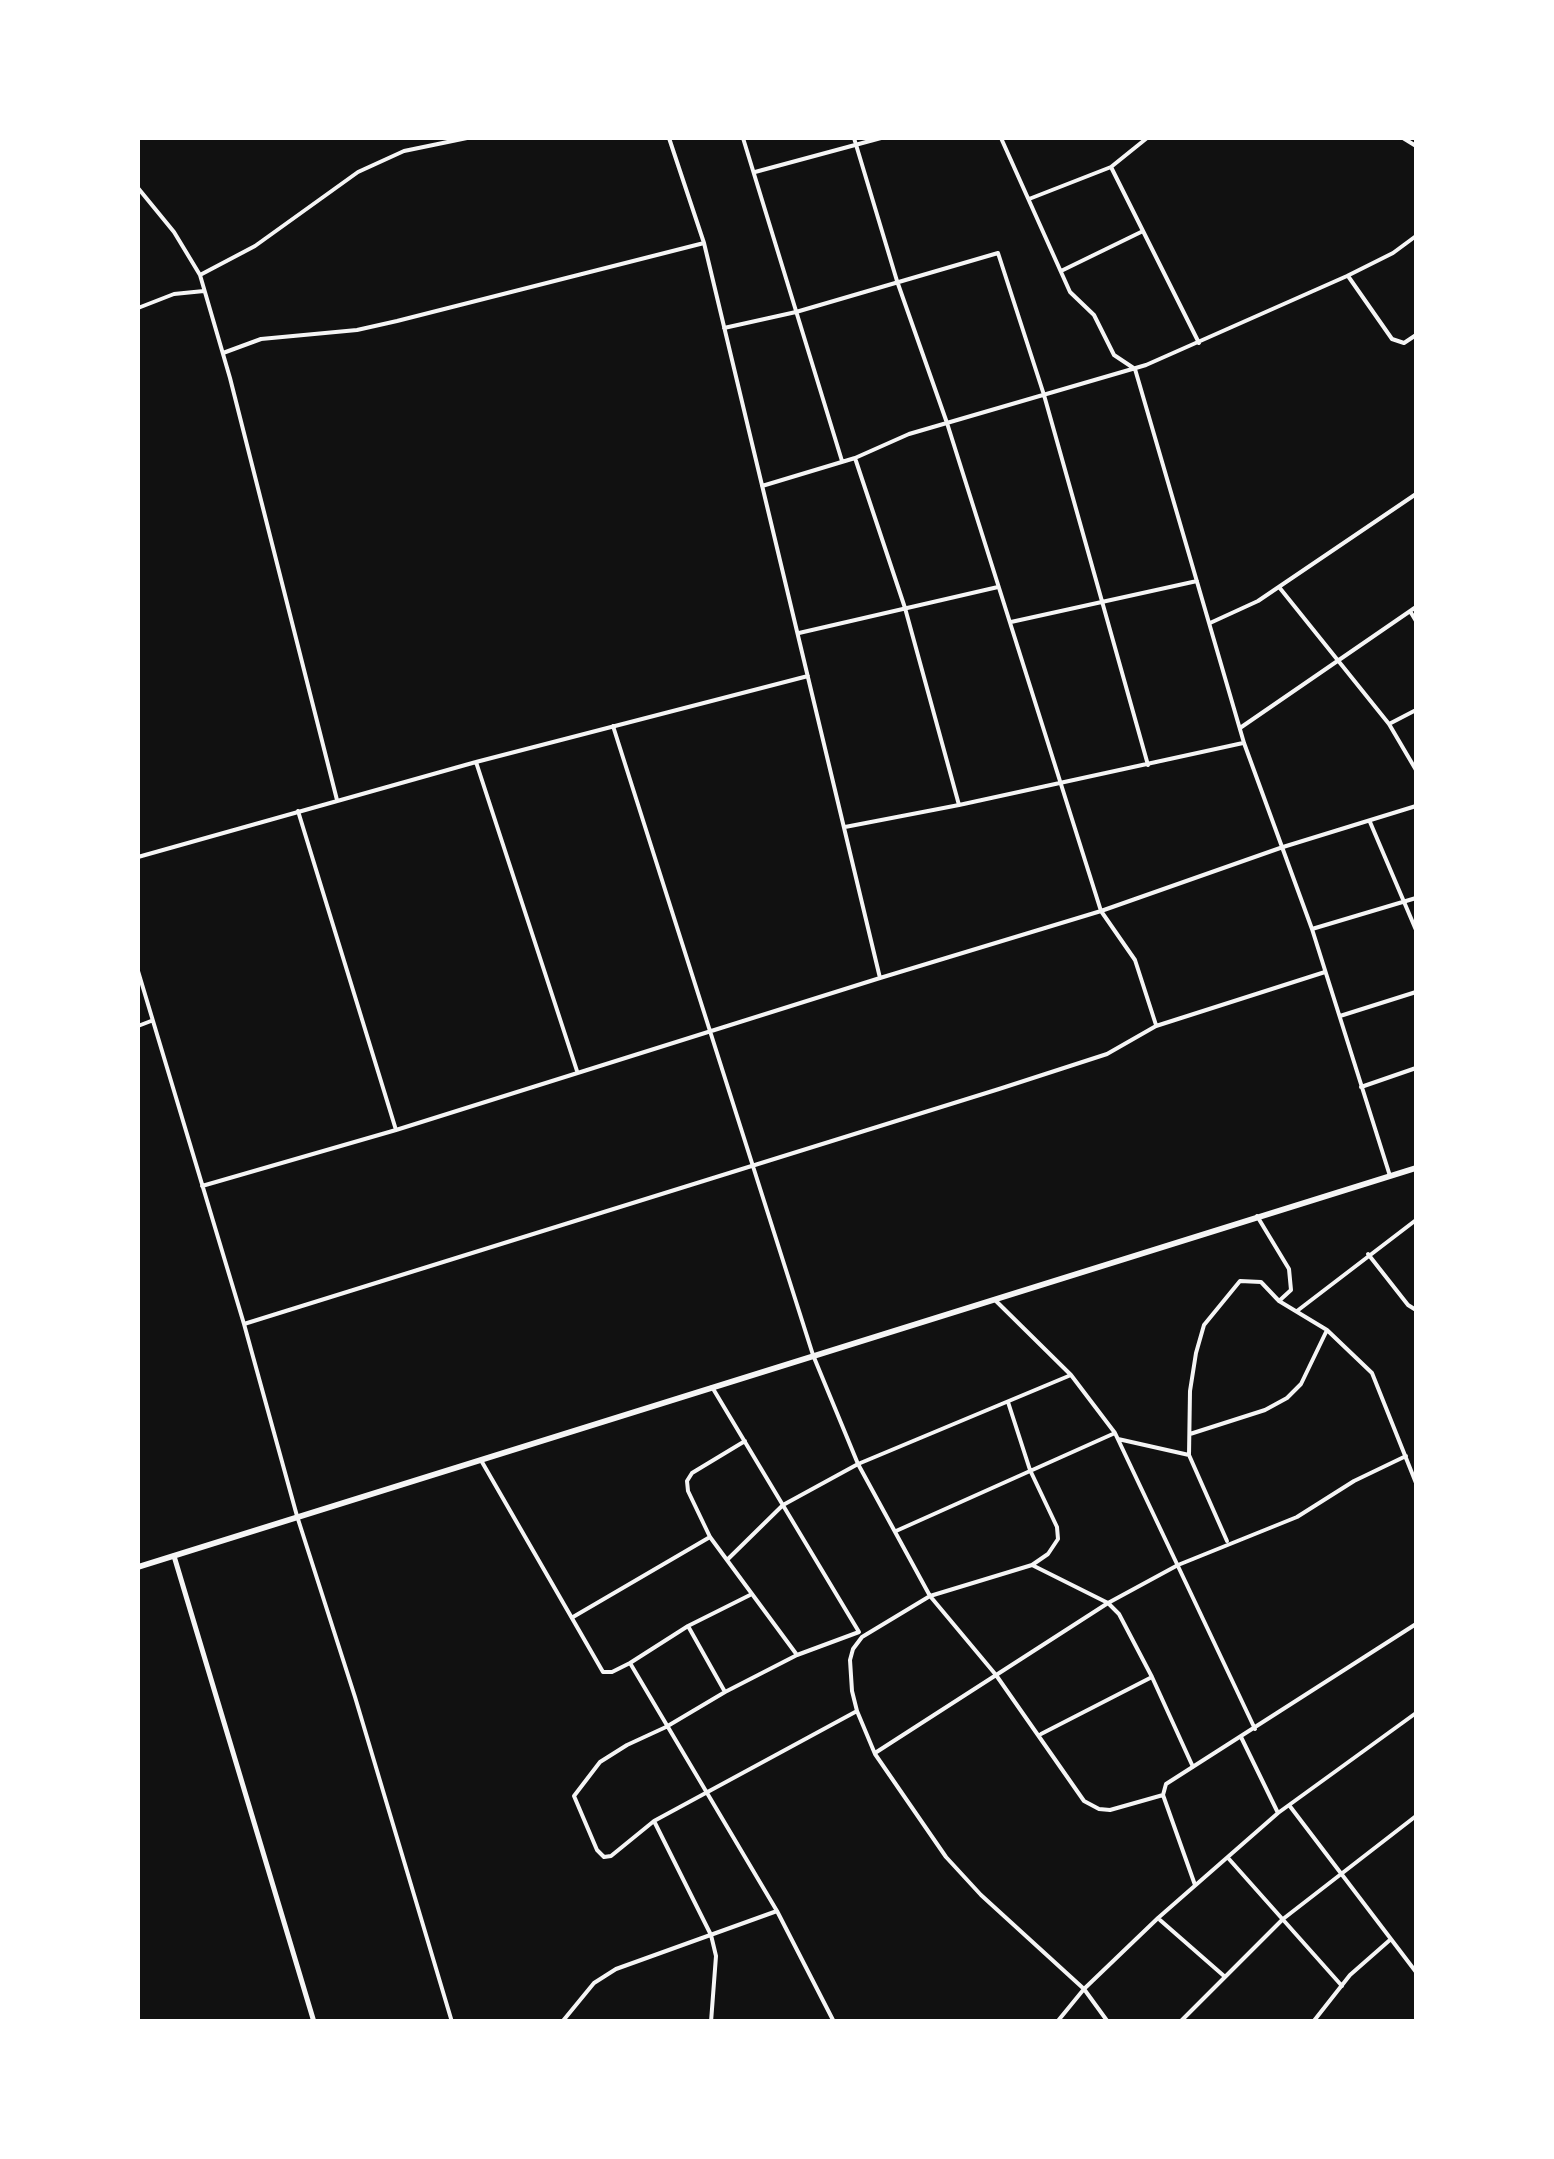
<!DOCTYPE html>
<style>
body{margin:0}
#map{position:relative;width:1554px;height:2159px;overflow:hidden;background:#111;font-family:Raleway,sans-serif}
canvas{display:block}
.frame{position:absolute;inset:0;border:140px solid #fff;pointer-events:none}
</style>
<div id="map">
<canvas width="1554" height="2159"></canvas>
<div class="frame"></div>
</div>
<script>
const ctx = document.querySelector('canvas').getContext('2d');
ctx.lineJoin = 'round';
const poly = rows => new Path2D(rows.map(r => 'M' + r).join(''));
function strokePath(path, color, width, dash) { ctx.strokeStyle = color; ctx.lineWidth = width; ctx.lineCap = dash ? 'butt' : 'round'; ctx.setLineDash(dash || []); ctx.stroke(path); }
strokePath(poly([
 [743,138,842,461],
 [854,138,897,281,947,423,1101,911,1135,960,1156,1025],
 [1001,138,1070,292,1094,315,1114,355,1135,369,1244,743,1312,929,1390,1176],
 [1403,138,1416,146],
 [1111,167,1199,343],
 [755,172,881,138],
 [138,188,174,232,200,275,230,378,337,800],
 [1029,199,1111,167,1147,138],
 [1061,271,1141,232],
 [200,275,255,246,358,172,404,151,467,138],
 [1348,276,1392,339,1404,343,1416,335],
 [138,308,174,294,204,291],
 [724,328,796,312,998,253,1044,395,1148,765],
 [223,353,261,339,357,330,397,321,704,243],
 [762,486,855,458,909,434,1146,365,1347,276,1393,253,1416,236],
 [1279,587,1389,724,1416,770],
 [1410,611,1416,621],
 [1011,622,1197,581],
 [1210,623,1258,601,1416,494],
 [799,633,998,587],
 [1389,724,1416,710],
 [613,726,813,1355,858,1464,930,1596,862,1637,853,1649,850,1660,852,1691,857,1711,875,1754,946,1857,981,1895,1084,1989,1108,2022],
 [1240,728,1416,607],
 [476,762,577,1071],
 [959,805,1243,743],
 [298,811,396,1130],
 [1370,822,1416,930],
 [845,827,959,805,905,608,855,458],
 [138,857,476,762,808,676],
 [1312,929,1416,898],
 [138,971,244,1324,297,1516,355,1697,452,2022],
 [880,978,1101,911,1283,847,1416,806],
 [1340,1016,1416,992],
 [138,1026,151,1021],
 [1361,1087,1416,1068],
 [202,1186,396,1130,880,978,704,243,669,138],
 [1257,1216,1289,1269,1291,1290,1279,1301,1327,1330,1372,1373,1416,1483],
 [1368,1254,1408,1305,1416,1310],
 [996,1301,1071,1375,1115,1433,1255,1729],
 [1297,1311,1416,1220],
 [244,1324,999,1089,1107,1054,1156,1026,1325,972],
 [712,1387,859,1632],
 [1008,1402,1030,1470,1057,1527,1058,1539,1048,1554,1032,1565],
 [1190,1434,1265,1410,1287,1398,1301,1384,1327,1330],
 [1118,1439,1189,1455],
 [745,1441,692,1473,687,1481,688,1491,710,1537,797,1655],
 [482,1462,603,1672,612,1672,630,1663,688,1626,750,1595],
 [896,1531,1115,1433],
 [1227,1541,1189,1455,1190,1391,1196,1353,1204,1325,1240,1281,1261,1282,1279,1301],
 [727,1560,783,1505,858,1464,1071,1375],
 [573,1617,710,1537],
 [688,1626,725,1692],
 [630,1663,777,1911,834,2022],
 [857,1711,654,1821,611,1856,604,1857,597,1850,574,1796,600,1762,627,1745,666,1727,725,1692,797,1655,859,1632],
 [1041,1734,1152,1677],
 [1241,1737,1278,1813],
 [875,1753,1108,1603,1178,1565,1297,1517,1354,1481,1406,1456],
 [1163,1795,1110,1810,1099,1809,1084,1801,996,1675,930,1596,1032,1565,1108,1603,1119,1614,1152,1677,1193,1767],
 [1289,1805,1416,1972],
 [654,1821,711,1935,716,1956,711,2022],
 [1229,1859,1342,1986],
 [1195,1885,1163,1795,1166,1784,1416,1624],
 [1160,1920,1224,1976],
 [562,2022,594,1983,616,1969,777,1911],
 [1057,2022,1084,1989,1158,1918,1278,1813,1416,1713],
 [1180,2022,1283,1919,1416,1816],
 [1313,2022,1350,1975,1391,1939]
]), '#f5f5f5', 4);
strokePath(poly([
 [174,1556,314,2022]
]), '#f5f5f5', 5);
strokePath(poly([
 [138,1567,1416,1168]
]), '#f5f5f5', 6);
</script>
